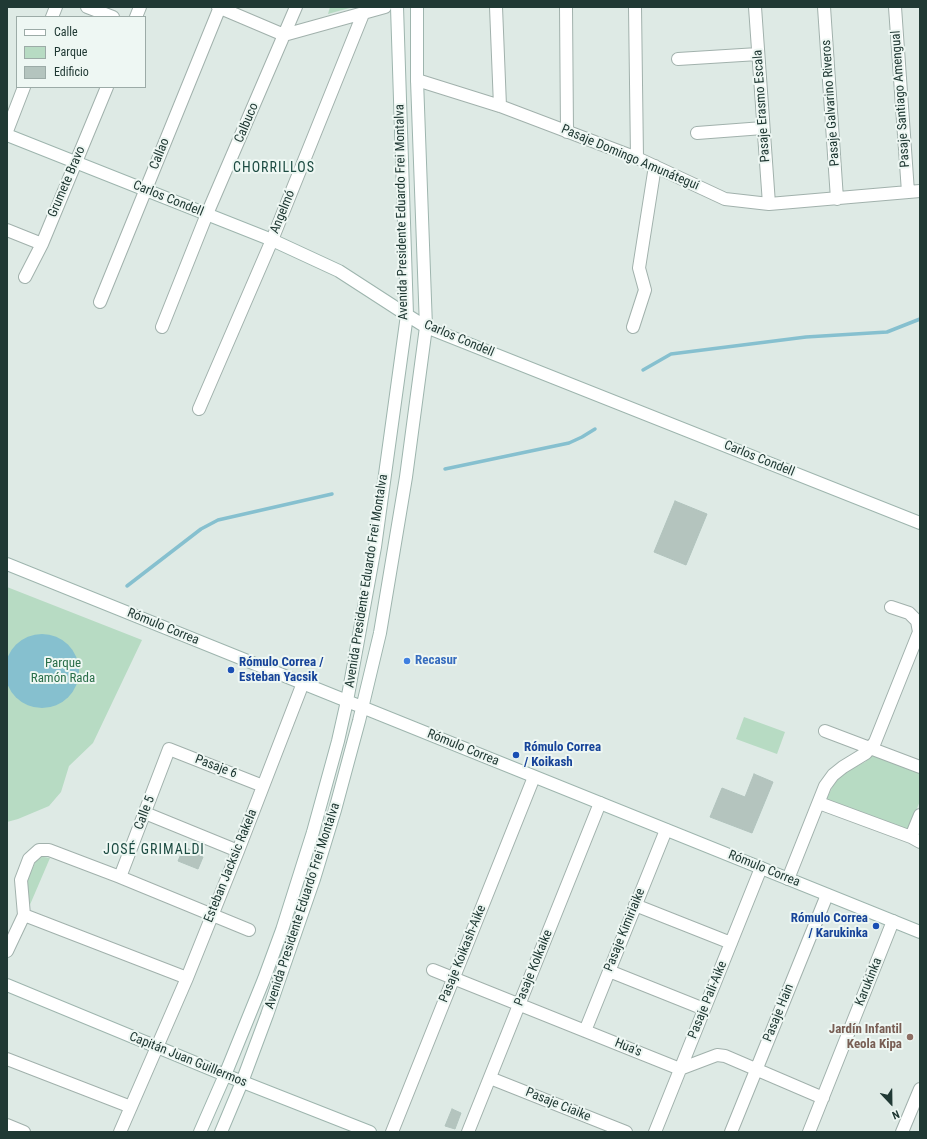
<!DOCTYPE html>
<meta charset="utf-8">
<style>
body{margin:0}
#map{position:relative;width:927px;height:1139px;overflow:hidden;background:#deeae5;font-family:"Roboto Condensed",sans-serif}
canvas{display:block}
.frame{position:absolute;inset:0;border:8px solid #203934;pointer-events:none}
.legend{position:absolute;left:16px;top:16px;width:130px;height:72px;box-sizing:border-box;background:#eef7f3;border:1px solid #9caba7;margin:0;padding:5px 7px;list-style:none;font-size:12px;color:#203934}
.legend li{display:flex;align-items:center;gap:8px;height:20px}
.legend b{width:20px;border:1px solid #9caba7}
.north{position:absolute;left:871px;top:1083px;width:40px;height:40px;-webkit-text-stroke:3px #eef7f3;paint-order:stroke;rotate:158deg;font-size:11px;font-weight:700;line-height:16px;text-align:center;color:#203934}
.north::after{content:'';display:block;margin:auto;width:14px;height:18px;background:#203934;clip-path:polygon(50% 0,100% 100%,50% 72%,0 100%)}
</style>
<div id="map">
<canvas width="927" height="1139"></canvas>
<div class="frame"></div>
<ul class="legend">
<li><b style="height:5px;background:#fff"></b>Calle</li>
<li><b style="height:11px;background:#b7dbc3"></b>Parque</li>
<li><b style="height:11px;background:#b4c4be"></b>Edificio</li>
</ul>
<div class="north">N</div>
</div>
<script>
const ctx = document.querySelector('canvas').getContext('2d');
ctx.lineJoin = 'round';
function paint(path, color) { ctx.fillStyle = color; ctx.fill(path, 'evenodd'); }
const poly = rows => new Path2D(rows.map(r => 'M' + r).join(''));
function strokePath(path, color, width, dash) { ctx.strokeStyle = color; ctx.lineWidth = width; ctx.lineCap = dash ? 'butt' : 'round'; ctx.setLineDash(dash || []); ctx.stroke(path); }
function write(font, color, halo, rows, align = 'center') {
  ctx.font = font + ' "Roboto Condensed",sans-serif'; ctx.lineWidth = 4; ctx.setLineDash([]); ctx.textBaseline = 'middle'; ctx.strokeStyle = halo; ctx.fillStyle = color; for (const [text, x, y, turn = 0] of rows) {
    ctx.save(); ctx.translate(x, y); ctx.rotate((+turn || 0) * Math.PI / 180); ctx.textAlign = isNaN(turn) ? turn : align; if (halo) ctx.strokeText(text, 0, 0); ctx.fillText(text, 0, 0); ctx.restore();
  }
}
paint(poly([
 [330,7,353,7,328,14],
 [7,587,142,640,93,743,69,766,61,792,49,806,18,819,7,822],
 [744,717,785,732,777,754,736,739],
 [874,754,920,771,920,801,909,828,906,830,826,800,835,782,841,775,849,770,865,762],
 [38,856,50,858,29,907,26,883]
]), '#b7dbc3');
paint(poly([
 '5 671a37 37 0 1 1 74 0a37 37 0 1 1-74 0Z'
]), '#86c0cf');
strokePath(poly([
 [643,370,671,354,806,337,887,332,920,319],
 [445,469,569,443,582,437,595,429],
 [127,586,201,529,218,520,332,494]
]), '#86c0cf', 3.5);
const building = poly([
 [675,501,707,514,686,565,654,552,675,501],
 [754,774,773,782,752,833,710,817,722,788,745,797,754,774],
 [184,847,200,854,199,856,203,857,198,869,178,861,184,847],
 [452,1109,461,1113,455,1129,445,1126,452,1109]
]);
paint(building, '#b4c4be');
strokePath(building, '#b1c3bd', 1);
const street = poly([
 [87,7,113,17],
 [218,7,284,35,385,7],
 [496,7,500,106],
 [566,7,567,132],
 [635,7,637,158],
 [755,7,769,204],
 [824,7,837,199],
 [895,7,908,192],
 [52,17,56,7],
 [136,17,140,7],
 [678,59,758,54],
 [417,80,500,106,637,158,725,199,769,204,920,191],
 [7,131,24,87],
 [697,133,763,128],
 [7,230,42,244],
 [25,277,42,244,107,87],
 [100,302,220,7],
 [162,327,207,214,296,7],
 [633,327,645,290,639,268,655,166],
 [199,409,272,240,363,14],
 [825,731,920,767],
 [819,803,911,837,920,842],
 [145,813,238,851],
 [911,837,920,815],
 [120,877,169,749,263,786],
 [788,879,825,786,833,775,843,767,866,753,875,742,919,632,917,621,909,613,891,607],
 [635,905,731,943],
 [24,915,187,978],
 [7,951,24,915,21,880,29,859,39,850,49,850,120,877,249,930],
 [433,970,680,1069,709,1058,717,1055,725,1056,823,1098],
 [609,971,704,1009],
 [585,1031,666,830],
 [7,1059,131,1107],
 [490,1078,626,1132],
 [7,1125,24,1132],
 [120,1132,187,978,238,851,303,683],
 [392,1132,534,777],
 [468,1132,600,803],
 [655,1132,761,868],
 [731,1132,827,895],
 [809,1132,893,921],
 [902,1132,920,1089]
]);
const secondary = poly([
 [7,135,272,240,339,271,407,315,426,327,920,523],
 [7,564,920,932],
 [7,985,225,1075,370,1132],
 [200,1132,225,1075,264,979,282,930,313,832,338,741,347,701,375,547,407,315,397,7],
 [221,1132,242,1082,267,1015,314,879,335,810,359,721,380,633,406,477,426,327,417,80,417,7]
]);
strokePath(street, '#a1b1ac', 14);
strokePath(secondary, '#9eb5ae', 14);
strokePath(street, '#fff', 12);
strokePath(secondary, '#fff', 12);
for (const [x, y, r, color] of [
 [407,661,4,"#3f7fe0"],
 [231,670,4,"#1a4fb4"],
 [516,755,4,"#1a4fb4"],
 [876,926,4,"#1a4fb4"],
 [910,1037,4,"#8d6e63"]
]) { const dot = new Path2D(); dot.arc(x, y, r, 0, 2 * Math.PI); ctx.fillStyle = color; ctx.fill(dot); strokePath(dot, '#eef7f3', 1.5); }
write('13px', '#203934', '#eef7f3', [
 ["Pasaje Santiago Amengual",901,99,-94],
 ["Pasaje Galvarino Riveros",831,103,-94],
 ["Pasaje Erasmo Escala",762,106,-94],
 ["Calbuco",247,123,-67],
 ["Callao",160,154,-68],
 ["Pasaje Domingo Amunátegui",630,158,23],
 ["Grumete Bravo",67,182,-67],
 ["Carlos Condell",168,199,22],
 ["Angelmó",283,212,-68],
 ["Avenida Presidente Eduardo Frei Montalva",402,212,-91],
 ["Carlos Condell",459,339,23],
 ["Carlos Condell",759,459,22],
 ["Avenida Presidente Eduardo Frei Montalva",367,581,-81],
 ["Rómulo Correa",163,627,22],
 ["Rómulo Correa",463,748,22],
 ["Pasaje 6",216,767,21],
 ["Calle 5",145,813,-69],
 ["Esteban Jacksic Rakela",231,866,-68],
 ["Rómulo Correa",764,869,22],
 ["Avenida Presidente Eduardo Frei Montalva",303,906,-72],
 ["Pasaje Kimiriaike",625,930,-68],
 ["Pasaje Koikash-Aike",463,954,-68],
 ["Pasaje Kolkaike",534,968,-68],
 ["Karukinka",869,982,-68],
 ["Pasaje Pali-Aike",708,1000,-68],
 ["Pasaje Hain",779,1013,-68],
 ["Hua's",628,1048,22],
 ["Capitán Juan Guillermos",188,1060,22],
 ["Pasaje Ciaike",558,1105,22]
]);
write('bold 13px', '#366cbe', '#eef7f3', [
 ["Recasur",415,661]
], 'left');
write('bold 13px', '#164399', '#eef7f3', [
 ["Rómulo Correa /",239,663],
 ["Esteban Yacsik",239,678],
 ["Rómulo Correa",524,748],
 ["/ Koikash",524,763],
 ["Rómulo Correa",868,919,"right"],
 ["/ Karukinka",868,934,"right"]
], 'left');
write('13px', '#2b6f49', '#eef7f3', [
 ["Parque",63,664],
 ["Ramón Rada",63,679]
]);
write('bold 13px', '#785e54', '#eef7f3', [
 ["Jardín Infantil",902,1030],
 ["Keola Kipa",902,1045]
], 'right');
ctx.letterSpacing = '1px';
write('14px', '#1c4b42', '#eef7f3', [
 ["CHORRILLOS",274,168],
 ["JOSÉ GRIMALDI",154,850]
]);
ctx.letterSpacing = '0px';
</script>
